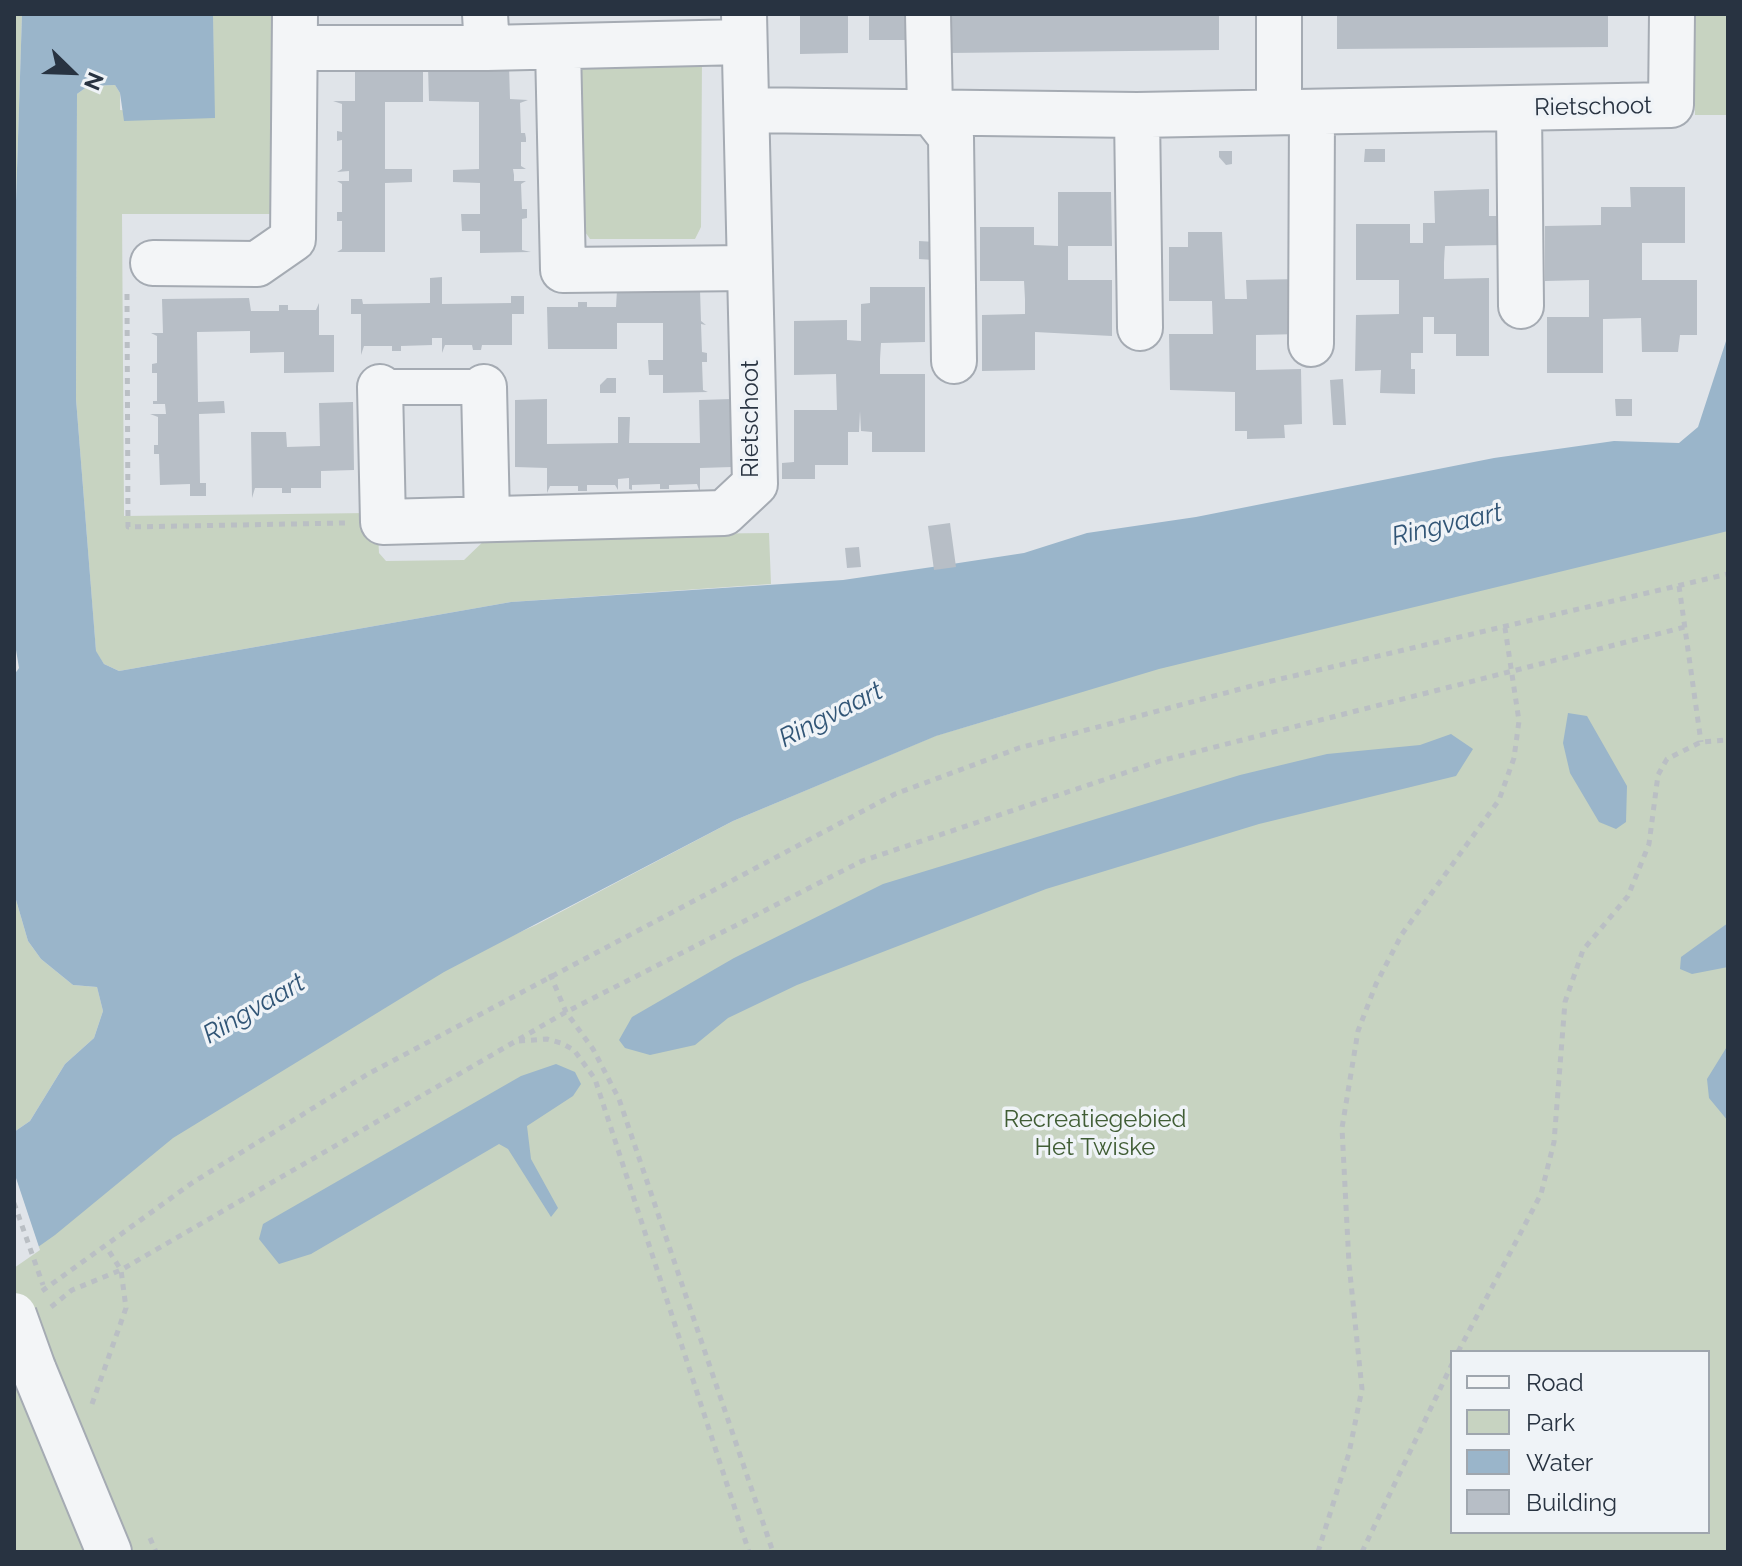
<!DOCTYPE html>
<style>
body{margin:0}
#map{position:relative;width:1742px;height:1566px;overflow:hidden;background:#e0e4e9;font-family:Raleway,sans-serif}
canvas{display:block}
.frame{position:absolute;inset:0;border:16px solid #283341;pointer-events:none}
.legend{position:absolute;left:1450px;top:1350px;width:260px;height:184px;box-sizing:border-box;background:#eff3f7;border:2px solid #9fa6ae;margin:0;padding:10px 14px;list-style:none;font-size:24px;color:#283341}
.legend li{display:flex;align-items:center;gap:16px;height:40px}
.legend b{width:40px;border:2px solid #9fa6ae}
.north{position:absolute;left:32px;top:32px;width:80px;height:80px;-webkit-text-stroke:6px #eff3f7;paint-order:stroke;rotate:113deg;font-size:22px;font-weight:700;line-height:32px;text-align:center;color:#283341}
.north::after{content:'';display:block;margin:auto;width:28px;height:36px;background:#283341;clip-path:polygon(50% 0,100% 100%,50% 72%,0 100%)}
</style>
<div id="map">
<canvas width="1742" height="1566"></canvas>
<div class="frame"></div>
<ul class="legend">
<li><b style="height:10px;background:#f3f5f7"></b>Road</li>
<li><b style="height:22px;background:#c7d3c1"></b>Park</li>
<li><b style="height:22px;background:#9ab5ca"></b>Water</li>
<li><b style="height:22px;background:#b7bec6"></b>Building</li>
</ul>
<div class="north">N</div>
</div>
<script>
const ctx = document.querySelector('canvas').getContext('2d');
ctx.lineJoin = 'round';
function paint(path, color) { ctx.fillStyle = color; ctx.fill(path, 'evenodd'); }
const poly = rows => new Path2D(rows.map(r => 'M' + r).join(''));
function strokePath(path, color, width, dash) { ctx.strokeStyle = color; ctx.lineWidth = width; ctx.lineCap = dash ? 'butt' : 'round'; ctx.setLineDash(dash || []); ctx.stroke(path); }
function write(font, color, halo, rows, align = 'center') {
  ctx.font = font + ' Raleway,sans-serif'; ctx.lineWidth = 7; ctx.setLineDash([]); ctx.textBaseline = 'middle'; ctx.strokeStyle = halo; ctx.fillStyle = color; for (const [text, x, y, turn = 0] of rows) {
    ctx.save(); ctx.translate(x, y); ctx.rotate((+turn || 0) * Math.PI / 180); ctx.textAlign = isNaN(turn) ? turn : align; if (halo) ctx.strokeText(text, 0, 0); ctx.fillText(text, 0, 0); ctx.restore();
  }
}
paint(poly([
 [14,14,22,14,14,263],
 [213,14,279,14,284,214,122,214,124,516,369,513,377,516,379,553,386,561,464,560,489,536,769,533,771,584,511,602,119,671,104,664,96,652,76,399,77,94,88,86,115,85,120,93,120,110,214,118],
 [1694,14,1728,14,1728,115,1695,115],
 [702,57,701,227,695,239,590,239,583,229,581,62],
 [1728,495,1728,1552,14,1552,14,1231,277,1039,536,925,733,821,935,736,1019,711,1214,625],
 [1452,1352,1708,1352,1708,1532,1452,1532],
 [14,893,28,941,41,959,73,985,97,987,103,1011,94,1038,65,1064,30,1121,14,1132]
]), '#c7d3c1');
paint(poly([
 [22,14,213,14,215,118,124,121,120,93,115,85,88,86,77,94,76,399,96,651,104,664,119,671,511,602,843,580,939,566,1024,553,1087,533,1196,517,1494,458,1614,441,1679,443,1698,427,1728,335,1728,531,1159,669,936,736,733,821,444,972,173,1138,55,1235,14,1264,14,1132,30,1121,65,1064,94,1038,103,1011,97,987,73,985,41,959,28,941,14,893,14,675,19,668,14,638,14,263],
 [1568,713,1587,716,1627,786,1626,822,1616,829,1599,822,1570,773,1563,743],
 [1451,734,1473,749,1456,776,1259,824,1046,889,797,985,728,1018,695,1045,650,1055,625,1048,619,1040,632,1017,734,958,883,884,1240,775,1327,754,1420,745],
 [1728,923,1728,967,1692,974,1680,969,1681,957],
 [1728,1045,1728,1121,1709,1098,1707,1079],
 [556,1064,575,1072,581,1084,573,1096,527,1126,531,1159,558,1208,551,1217,508,1149,499,1144,311,1254,279,1264,259,1239,263,1224,521,1076]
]), '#9ab5ca');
paint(poly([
 [14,1172,40,1250,14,1268]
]), '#e0e4e9');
paint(poly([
 [800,14,848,14,848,53,800,54],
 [869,14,905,14,905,40,869,40],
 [949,14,1219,14,1219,50,949,53],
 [1337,14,1608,14,1608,47,1337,49],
 [509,66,510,99,528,100,520,103,521,133,525,133,526,138,526,142,521,142,521,166,526,169,513,169,514,175,514,181,526,181,521,184,522,209,527,209,527,218,522,219,522,250,531,252,480,253,480,231,462,231,461,214,480,214,480,183,453,182,453,170,479,169,479,102,429,101,428,67],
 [355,67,423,67,423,102,385,102,385,169,412,169,412,182,385,183,385,252,337,252,342,249,342,221,337,221,337,212,342,212,342,184,337,181,349,181,349,171,337,172,342,169,342,140,337,141,337,131,342,132,342,104,333,101,355,101],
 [1365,149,1385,149,1385,162,1364,162],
 [1219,151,1232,151,1232,164,1226,165,1219,157],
 [1630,187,1685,187,1685,243,1642,243,1642,280,1697,280,1697,335,1680,335,1678,352,1642,352,1641,318,1603,319,1603,373,1547,373,1547,317,1589,317,1589,280,1545,281,1545,226,1601,225,1601,207,1631,207],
 [1489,189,1489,216,1503,216,1503,245,1445,246,1444,262,1444,279,1489,278,1489,356,1456,356,1456,334,1434,334,1434,317,1423,317,1423,353,1411,353,1411,369,1415,369,1415,394,1380,393,1381,370,1355,371,1356,315,1399,314,1399,280,1356,280,1356,224,1410,224,1410,243,1423,243,1423,223,1435,223,1434,191],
 [1058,192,1111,192,1112,246,1068,246,1068,280,1112,280,1112,336,1035,332,1035,370,982,371,982,315,1025,314,1025,299,1024,281,980,281,980,227,1034,227,1034,245,1058,246],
 [1188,232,1222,232,1225,299,1247,299,1246,280,1301,279,1301,334,1256,335,1256,370,1301,369,1302,424,1284,425,1285,438,1247,439,1247,431,1235,431,1235,392,1170,390,1169,334,1213,334,1212,301,1169,301,1169,247,1188,247],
 [919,241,935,242,934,260,919,259],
 [442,277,442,304,511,303,511,296,524,296,524,314,512,314,512,345,482,345,481,350,473,350,472,345,445,345,442,353,442,338,432,338,432,345,401,346,401,351,392,351,392,346,364,346,361,355,361,314,351,314,351,299,362,299,363,304,430,303,430,278],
 [870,287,925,287,925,342,881,343,880,359,880,374,925,374,925,452,872,452,872,432,861,431,860,411,859,432,848,432,848,465,815,465,815,479,782,479,782,463,794,462,794,410,837,410,836,374,794,375,794,321,847,320,847,340,861,341,861,304,870,303],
 [617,290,700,290,701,321,706,325,701,324,702,352,707,353,707,362,702,362,703,390,708,392,663,393,663,375,649,375,648,360,663,360,663,323,617,323,617,349,548,349,547,307,578,307,578,302,587,302,587,307,616,307],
 [249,298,251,311,279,311,279,305,288,305,288,310,316,310,319,303,319,335,334,335,334,372,284,373,284,352,250,353,250,331,197,332,198,402,224,401,225,413,199,414,200,483,206,483,206,496,190,496,190,484,160,485,159,454,154,454,154,445,158,445,158,417,150,414,166,414,165,404,153,404,153,401,157,401,157,373,152,373,152,364,157,363,157,336,151,333,163,333,162,299],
 [607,378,616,378,616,393,600,393,600,385],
 [1343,379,1346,425,1333,425,1330,380],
 [547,399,547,444,618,443,618,417,630,417,629,443,700,443,699,400,732,399,732,467,700,468,700,493,697,484,669,485,669,489,660,489,660,484,632,485,632,490,629,489,629,478,618,479,618,490,615,485,587,485,587,491,578,491,578,486,550,486,547,493,547,468,515,467,515,400],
 [1615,399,1632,399,1632,416,1616,416],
 [353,402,354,470,321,471,321,488,291,488,291,493,282,493,282,488,255,488,252,498,251,432,286,432,287,447,320,446,319,403],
 [950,523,956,567,934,570,928,526],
 [859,547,861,567,847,568,845,548]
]), '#b7bec6');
const pedestrian = poly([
 [380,387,484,387]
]);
const minor = poly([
 [928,14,930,110,951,137,954,361],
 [1279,14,1279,110],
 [296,48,487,48,485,14],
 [487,48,743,42],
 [558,48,563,270,748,268],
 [1519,109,1521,306],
 [747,110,1137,115,1671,105,1672,14],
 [1137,115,1140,328],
 [153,263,257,264,293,239,295,14],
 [1311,344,1312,112],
 [380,387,383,522,724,513,755,484,744,14],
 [484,387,487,518],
 [33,1368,109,1552]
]);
strokePath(pedestrian, '#a5abb3', 38);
strokePath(minor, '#a5abb3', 48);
strokePath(poly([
 [127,294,128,527,345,523],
 [1679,586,1701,742],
 [550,974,566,1012,593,1049,619,1099,773,1552],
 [519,1041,547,1039,561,1043,574,1050,595,1079,749,1552],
 [42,1291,192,1183,368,1074,895,794,1019,748,1259,684,1728,574],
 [51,1307,72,1290,121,1270,566,1012,862,861,1160,761,1685,627],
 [1458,1352,1541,1194,1554,1142,1565,1002,1583,950,1628,896,1649,844,1658,775,1667,759,1701,742,1728,740],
 [92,1404,126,1308,121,1270,107,1248],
 [150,1538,156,1552],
 [1318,1552,1349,1453,1362,1389,1349,1264,1342,1128,1358,1031,1376,984,1402,934,1499,800,1514,758,1519,721,1505,628],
 [1362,1552,1452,1364]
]), '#babfc4', 5, [6, 6]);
strokePath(pedestrian, '#f3f5f7', 34);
strokePath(minor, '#f3f5f7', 44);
const minorBridge = poly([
 [14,1315,33,1368]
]);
strokePath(minorBridge, '#a5abb3', 48, []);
strokePath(poly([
 [14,1203,43,1285]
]), '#babfc4', 5, [6, 6]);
strokePath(minorBridge, '#f3f5f7', 44);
write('24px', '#283341', '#eff3f7', [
 ["Rietschoot",1593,107,-1],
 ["Rietschoot",751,419,-90]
]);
write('24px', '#405d35', '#eff3f7', [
 ["Recreatiegebied",1095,1120],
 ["Het Twiske",1095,1148]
]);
write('italic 26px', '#315576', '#eff3f7', [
 ["Ringvaart",1447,525,-13],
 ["Ringvaart",831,715,-27],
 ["Ringvaart",254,1009,-30]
]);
</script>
